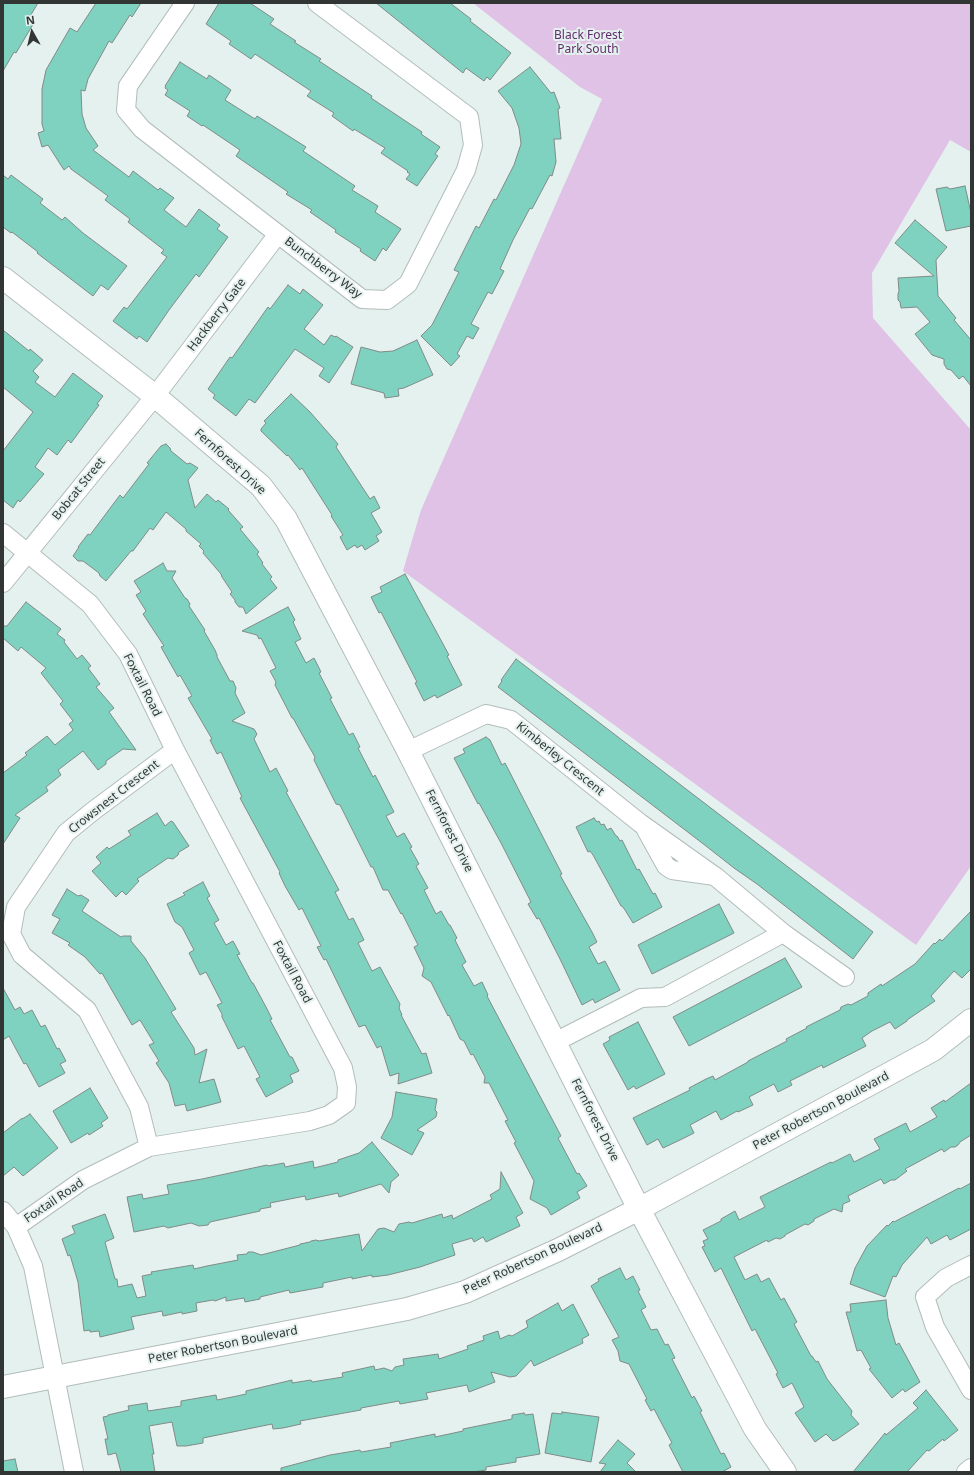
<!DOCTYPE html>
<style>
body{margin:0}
#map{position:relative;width:974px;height:1475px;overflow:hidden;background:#e5f1ee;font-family:"Noto Sans",sans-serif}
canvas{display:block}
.frame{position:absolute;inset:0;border:4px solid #313634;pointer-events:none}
.north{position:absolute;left:12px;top:12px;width:40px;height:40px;-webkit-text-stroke:3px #e5f1ee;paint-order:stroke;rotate:352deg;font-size:11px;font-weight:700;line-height:16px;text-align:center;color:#313634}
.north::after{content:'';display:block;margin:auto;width:14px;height:18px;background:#313634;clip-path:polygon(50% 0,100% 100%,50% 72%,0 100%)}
</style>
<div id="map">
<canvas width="974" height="1475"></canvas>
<div class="frame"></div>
<div class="north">N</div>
</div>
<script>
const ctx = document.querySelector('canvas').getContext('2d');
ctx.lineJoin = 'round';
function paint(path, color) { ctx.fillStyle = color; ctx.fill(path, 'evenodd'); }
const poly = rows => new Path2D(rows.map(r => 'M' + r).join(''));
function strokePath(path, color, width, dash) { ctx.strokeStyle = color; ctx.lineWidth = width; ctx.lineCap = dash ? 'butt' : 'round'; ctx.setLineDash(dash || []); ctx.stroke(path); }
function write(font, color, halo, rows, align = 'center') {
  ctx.font = font + ' "Noto Sans",sans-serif'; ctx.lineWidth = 4; ctx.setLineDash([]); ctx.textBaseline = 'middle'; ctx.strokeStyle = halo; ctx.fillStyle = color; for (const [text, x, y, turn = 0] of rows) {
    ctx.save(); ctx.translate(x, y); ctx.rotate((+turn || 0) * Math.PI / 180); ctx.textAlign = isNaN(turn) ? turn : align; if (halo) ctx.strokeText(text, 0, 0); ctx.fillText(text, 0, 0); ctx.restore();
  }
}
paint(poly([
 [473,3,971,3,971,152,950,140,872,273,873,318,971,430,971,866,916,945,403,571,421,510,602,99,580,87]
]), '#dfc2e6');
const building = poly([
 [3,3,38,3,29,18,35,21,16,53,14,52,3,71,3,3],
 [96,3,141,3,132,17,130,15,112,43,109,41,88,79,85,91,81,90,82,114,86,128,98,146,93,150,129,177,133,171,158,190,160,188,174,198,164,210,186,227,199,209,220,225,217,229,228,237,199,277,196,274,169,310,147,342,139,336,137,339,113,321,124,307,127,309,167,257,161,253,164,250,128,222,130,219,105,200,108,196,71,169,69,166,64,170,48,145,42,147,38,133,44,131,42,124,42,89,46,70,70,28,77,32,96,3],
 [219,3,250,3,274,19,270,24,296,41,294,42,321,59,319,61,372,96,371,98,422,132,421,134,440,147,435,154,438,156,417,186,406,179,410,174,407,172,408,171,381,153,385,148,354,129,353,131,332,116,334,113,307,96,311,91,255,54,251,59,229,44,231,41,206,24,219,3],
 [376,3,450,3,471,19,470,21,511,53,490,80,487,77,484,81,466,68,463,73,376,3],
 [180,62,207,79,209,75,231,90,225,100,255,119,257,116,306,147,303,151,355,186,352,190,378,206,375,212,401,229,386,251,383,248,375,261,360,251,361,249,335,232,336,230,310,212,312,210,286,194,288,192,236,156,240,150,203,125,202,126,187,116,190,111,165,95,168,90,165,88,166,86,165,86,180,62],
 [530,67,551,93,554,92,560,108,558,109,561,139,554,139,556,162,552,176,550,175,532,209,530,208,513,240,500,269,504,271,492,294,488,292,471,324,479,328,473,339,467,336,457,354,460,356,451,366,421,336,432,325,459,272,454,270,476,226,479,228,494,199,496,200,514,165,521,144,519,128,512,108,498,91,530,67],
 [3,175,8,179,11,175,43,199,40,203,62,220,65,217,83,233,127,266,108,290,101,285,93,296,37,253,38,252,12,232,11,233,3,227,3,175],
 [965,186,971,213,971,226,946,231,936,189,947,187,950,189,965,186],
 [915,220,947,247,936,260,938,296,956,318,954,320,971,340,971,386,963,376,959,379,951,370,947,369,944,364,944,359,932,355,915,334,930,322,917,307,901,308,900,302,898,300,898,294,899,291,898,278,934,276,895,243,915,220],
 [288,285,300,294,303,289,323,305,304,329,324,345,331,335,335,337,336,336,353,347,329,383,319,376,324,368,295,349,255,403,249,399,236,416,213,398,215,395,208,389,230,357,232,358,268,307,270,309,288,285],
 [3,330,29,351,30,349,43,360,33,371,39,377,35,382,55,397,73,373,103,396,97,404,99,405,71,443,68,440,57,455,48,448,35,467,44,474,20,502,18,500,13,508,3,500,3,451,33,412,3,387,3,330],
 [417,340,433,375,404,388,398,389,399,396,385,398,384,393,351,384,361,347,380,352,393,351,417,340],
 [291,394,310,412,338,444,336,447,370,499,374,496,380,508,371,513,382,532,376,536,379,541,365,550,362,545,357,548,355,545,347,550,340,537,343,535,331,516,332,515,302,468,300,470,288,455,287,456,261,431,261,429,266,423,264,421,291,394],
 [166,444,170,448,171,451,187,464,190,463,198,468,188,480,195,508,207,494,216,502,218,500,229,509,228,510,243,527,240,529,259,552,257,554,263,563,262,564,272,577,270,579,277,588,246,614,243,607,239,607,235,602,235,600,230,594,232,592,222,577,221,574,203,553,204,551,199,546,201,544,186,531,186,529,166,512,153,530,150,528,133,551,131,551,106,581,100,576,99,573,83,561,78,561,73,556,79,547,78,547,88,534,90,535,120,495,123,498,149,464,147,463,161,446,166,444],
 [163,563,167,571,176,571,172,578,185,598,187,599,190,604,189,606,205,630,204,631,215,650,217,655,217,657,230,681,233,681,236,688,235,693,245,713,232,721,254,729,257,734,254,739,270,772,276,768,288,791,286,792,339,890,335,892,349,920,353,918,364,940,358,943,372,971,380,967,400,1004,399,1008,402,1015,401,1015,422,1054,426,1053,432,1073,398,1084,399,1073,390,1076,381,1046,377,1048,365,1025,359,1027,326,959,324,960,317,947,321,946,302,908,299,910,285,886,279,873,280,872,240,798,242,797,221,752,217,754,210,740,212,739,188,698,192,696,180,675,178,677,161,647,164,646,143,614,146,611,136,595,141,592,134,581,163,563],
 [405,574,449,655,447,656,462,685,437,698,435,695,424,701,415,683,417,682,381,612,379,613,371,597,382,592,380,587,405,574],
 [26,602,61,629,57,634,65,640,64,642,77,659,82,655,91,666,88,668,100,684,96,687,114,708,109,712,136,750,123,749,106,761,106,764,98,770,83,751,58,770,61,775,46,787,48,791,15,815,20,818,3,844,3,773,27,755,25,753,47,736,55,745,73,730,69,724,73,721,60,704,63,701,41,673,46,668,21,647,18,651,3,638,3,626,7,626,26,602],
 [288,607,295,620,293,622,301,639,295,642,306,663,314,658,321,672,319,673,332,698,330,699,349,735,353,733,360,747,358,748,373,777,375,775,394,812,386,816,397,837,404,833,412,847,410,848,419,864,416,866,428,888,424,890,436,914,441,911,449,925,450,925,457,938,455,940,466,962,462,965,474,986,482,982,488,995,487,996,561,1136,558,1138,577,1174,579,1173,587,1186,577,1192,580,1198,551,1215,547,1208,530,1199,534,1181,514,1143,516,1142,505,1121,508,1120,489,1083,484,1083,485,1077,473,1054,471,1055,464,1041,460,1039,449,1015,448,1016,431,982,422,976,424,968,414,947,418,945,402,913,401,914,388,890,383,890,373,867,371,867,340,805,336,804,314,760,315,757,303,736,293,718,292,718,275,685,276,682,270,671,276,668,261,638,259,639,257,635,242,631,288,607],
 [516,659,873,932,853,959,757,884,734,868,706,846,498,687,502,681,501,680,516,659],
 [486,737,490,740,502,765,505,763,547,845,562,874,560,875,592,932,597,942,589,947,598,964,605,961,620,990,595,1003,593,999,582,1005,560,959,539,918,537,919,528,904,531,902,501,843,479,803,478,804,454,758,465,753,463,749,486,737],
 [157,813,165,826,171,821,173,822,189,846,179,852,178,855,173,859,168,858,137,879,139,881,126,895,122,891,116,897,92,871,101,863,96,857,107,847,109,849,131,835,128,831,157,813],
 [594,818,597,822,599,821,601,825,604,824,607,830,611,828,616,836,617,836,620,841,622,840,637,870,639,869,653,894,655,893,662,907,633,923,625,910,622,906,621,906,593,855,590,851,588,852,576,827,594,818],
 [203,882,210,896,207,898,219,920,214,923,226,945,233,941,240,954,237,955,252,983,253,983,266,1007,272,1019,270,1020,290,1057,292,1057,299,1071,290,1075,293,1082,266,1097,256,1079,260,1077,244,1046,238,1049,222,1017,222,1014,217,1005,222,1003,206,972,200,975,189,953,194,950,182,927,175,922,167,904,185,895,183,893,203,882],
 [67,889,78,896,81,895,89,900,82,911,121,937,123,936,131,936,131,941,145,958,176,1009,171,1012,194,1048,195,1055,207,1049,199,1083,214,1079,221,1102,187,1111,185,1104,175,1106,169,1083,156,1063,159,1061,149,1045,154,1043,140,1020,132,1025,102,973,100,974,85,957,68,945,70,943,52,933,60,919,52,915,67,889],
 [719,904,734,933,652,974,638,945,719,904],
 [971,911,971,969,962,978,954,971,931,996,935,1001,907,1020,907,1021,895,1029,890,1022,872,1031,862,1038,866,1046,823,1068,822,1065,790,1081,792,1085,778,1092,774,1084,749,1097,753,1105,738,1112,737,1111,721,1120,716,1111,690,1125,694,1133,680,1140,663,1148,658,1139,647,1145,633,1118,690,1090,689,1088,706,1079,713,1076,715,1080,748,1062,748,1061,787,1041,786,1039,807,1028,806,1027,840,1010,841,1007,848,1004,851,1005,868,996,868,993,881,984,882,986,915,964,934,943,935,944,940,939,942,941,971,911],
 [785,958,802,987,689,1046,673,1017,785,958],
 [3,988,15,1010,20,1007,24,1014,32,1010,41,1027,45,1025,57,1049,59,1048,66,1061,60,1064,65,1073,39,1087,26,1063,24,1064,9,1036,3,1040,3,988],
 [638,1022,665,1074,636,1089,634,1086,628,1090,603,1044,610,1040,609,1037,638,1022],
 [971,1083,971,1135,960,1142,958,1145,955,1147,951,1147,944,1152,942,1149,905,1169,907,1171,895,1180,891,1180,884,1184,881,1179,848,1196,850,1201,843,1204,842,1212,834,1209,814,1219,814,1221,808,1225,805,1224,785,1235,785,1236,780,1239,776,1238,768,1242,767,1240,734,1257,745,1280,757,1274,761,1282,769,1278,781,1300,784,1298,797,1322,794,1324,811,1356,812,1356,816,1362,818,1361,827,1379,852,1411,851,1415,859,1424,836,1440,835,1440,833,1441,826,1434,815,1442,795,1413,804,1407,792,1383,783,1388,776,1374,778,1373,755,1329,752,1331,721,1268,715,1272,702,1247,705,1246,703,1241,708,1239,703,1230,721,1221,721,1219,735,1211,739,1220,765,1207,760,1197,831,1162,832,1163,850,1154,854,1162,880,1149,874,1139,906,1123,910,1132,937,1117,931,1108,944,1100,945,1102,971,1083],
 [90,1088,108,1118,101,1123,103,1126,89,1135,88,1133,71,1143,53,1111,90,1088],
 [396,1092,437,1099,435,1110,437,1112,436,1117,417,1130,424,1133,412,1155,381,1138,392,1117,396,1092],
 [30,1114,58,1148,23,1176,14,1167,3,1176,3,1133,21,1119,24,1118,30,1114],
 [372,1142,399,1175,391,1182,389,1193,381,1184,339,1197,338,1193,306,1200,305,1196,270,1203,271,1207,260,1209,260,1211,210,1222,208,1225,199,1226,191,1223,168,1228,164,1226,134,1232,127,1197,142,1194,143,1199,169,1194,167,1185,202,1179,267,1165,268,1166,284,1163,285,1167,313,1161,314,1168,338,1162,338,1160,359,1153,372,1142],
 [501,1172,523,1213,516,1217,520,1226,486,1242,483,1237,474,1242,472,1238,452,1244,455,1255,420,1267,388,1275,372,1277,372,1275,352,1279,352,1277,323,1283,323,1287,290,1293,289,1290,260,1297,260,1299,245,1302,244,1298,226,1301,226,1297,215,1301,213,1300,196,1303,197,1311,182,1314,182,1312,163,1316,162,1311,131,1317,134,1329,100,1337,99,1331,90,1332,90,1330,84,1331,78,1282,70,1255,68,1256,62,1239,75,1233,72,1226,105,1214,114,1238,105,1242,115,1279,117,1279,118,1287,132,1284,137,1298,146,1296,142,1276,152,1274,151,1272,193,1265,194,1269,207,1266,238,1260,237,1255,247,1254,248,1252,253,1252,261,1255,300,1245,300,1244,310,1242,311,1241,316,1240,319,1241,359,1234,362,1251,378,1229,384,1228,394,1232,399,1224,409,1222,412,1223,442,1214,443,1218,452,1215,453,1219,492,1199,490,1195,500,1189,501,1172],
 [971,1183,971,1229,950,1240,947,1235,931,1244,927,1237,902,1265,896,1277,893,1276,885,1297,850,1284,855,1268,867,1246,887,1225,888,1226,893,1221,894,1222,959,1188,960,1189,971,1183],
 [620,1268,626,1280,633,1276,640,1290,638,1291,646,1307,641,1310,651,1330,657,1329,665,1345,668,1344,675,1358,672,1359,692,1398,694,1396,702,1411,700,1412,721,1454,724,1453,731,1467,722,1472,683,1472,669,1445,672,1443,654,1409,651,1411,645,1400,647,1399,629,1364,620,1361,618,1351,612,1340,619,1337,591,1286,599,1281,598,1279,620,1268],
 [886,1300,888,1318,896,1345,899,1343,920,1382,905,1392,903,1389,892,1398,869,1369,871,1368,861,1350,857,1351,846,1312,851,1312,850,1304,886,1300],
 [558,1303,562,1311,573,1304,589,1335,582,1339,583,1343,534,1366,531,1360,516,1376,510,1377,491,1372,495,1382,469,1392,467,1385,426,1393,428,1399,400,1404,399,1401,361,1408,361,1410,300,1421,301,1424,283,1428,273,1429,272,1424,203,1438,203,1443,186,1446,177,1446,172,1422,149,1426,154,1454,152,1454,155,1472,121,1472,116,1453,108,1455,105,1439,108,1439,103,1417,108,1416,108,1415,129,1410,128,1406,147,1403,148,1411,181,1406,181,1401,216,1395,217,1400,237,1396,246,1394,246,1391,292,1380,292,1383,311,1380,312,1382,343,1377,342,1373,374,1366,375,1370,384,1368,392,1371,395,1367,404,1365,403,1359,438,1354,439,1359,468,1349,467,1346,484,1340,483,1336,498,1331,500,1339,509,1335,512,1336,528,1327,526,1321,558,1303],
 [926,1390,958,1430,944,1441,943,1439,929,1451,927,1450,907,1472,853,1472,885,1433,886,1435,918,1408,913,1403,926,1390],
 [562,1412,599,1417,591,1462,545,1453,552,1413,562,1414,562,1412],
 [524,1413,525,1415,533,1414,540,1454,516,1458,516,1462,486,1467,486,1470,473,1472,281,1472,281,1468,330,1455,360,1450,361,1452,391,1447,390,1443,435,1434,435,1437,463,1431,463,1429,512,1419,512,1415,524,1413],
 [618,1440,635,1454,627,1463,636,1472,600,1472,606,1464,599,1463,618,1440],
 [15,1459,18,1472,3,1472,3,1461,15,1459]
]);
paint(building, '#7ed2bf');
strokePath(building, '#808b88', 1);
const street = poly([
 [185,3,128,86,126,110,142,129,362,299,387,300,408,284,466,170,473,145,469,117,317,3],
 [3,533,90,604,128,654,175,750,343,1068,347,1087,346,1103,329,1115,310,1121,149,1147,83,1180,16,1227],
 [3,583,155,396,278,234],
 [408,751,486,714,511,720,640,823,716,877,783,933,845,977],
 [646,830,666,866,672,870,715,876],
 [555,1042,641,998,665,997,783,933],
 [149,1147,139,1107,87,1010,22,955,11,934,16,907,66,833,93,811,175,750],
 [3,1211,16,1227,33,1266,74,1472],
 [971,1265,946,1278,925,1297,935,1327,971,1390],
 [966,1472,971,1468]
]);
const secondary = poly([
 [3,278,155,396,261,486,286,519,408,751,639,1209,755,1429,785,1472],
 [3,1387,407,1309,465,1292,558,1250,639,1209,933,1050,971,1020]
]);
strokePath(street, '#b1bdba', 20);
strokePath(secondary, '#b1bdba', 24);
strokePath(street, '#fff', 18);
strokePath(secondary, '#fff', 22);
write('12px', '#602d6c', '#e5f1ee', [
 ["Black Forest",588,36],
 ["Park South",588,50]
]);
write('12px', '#313634', '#e5f1ee', [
 ["Bunchberry Way",323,268,37],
 ["Hackberry Gate",217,315,-53],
 ["Fernforest Drive",230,462,42],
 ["Bobcat Street",79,489,-51],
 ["Foxtail Road",142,685,63],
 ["Kimberley Crescent",560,759,39],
 ["Crowsnest Crescent",114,797,-38],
 ["Fernforest Drive",449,831,63],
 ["Foxtail Road",292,972,62],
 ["Peter Robertson Boulevard",821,1111,-28],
 ["Fernforest Drive",595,1120,63],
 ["Foxtail Road",54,1201,-34],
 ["Peter Robertson Boulevard",533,1259,-25],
 ["Peter Robertson Boulevard",223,1345,-11]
]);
</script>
